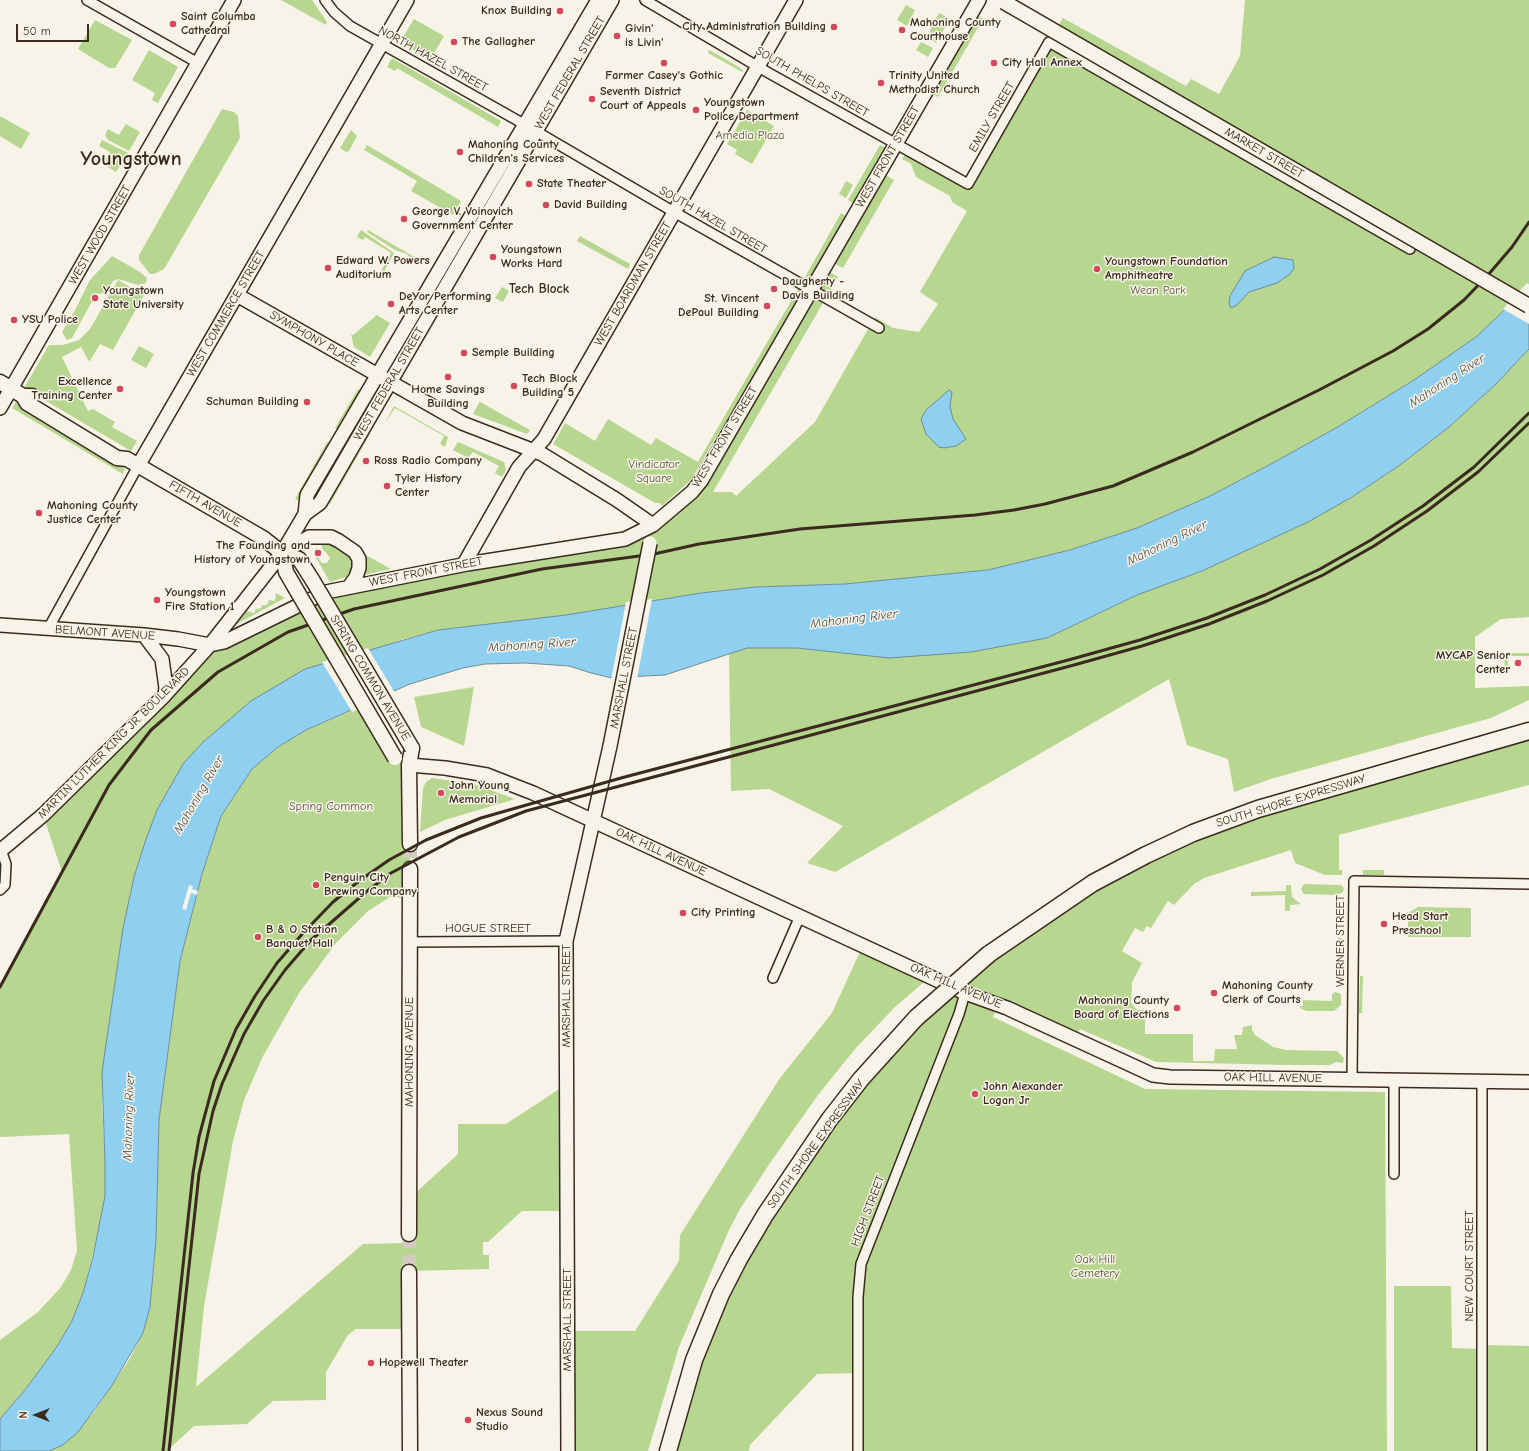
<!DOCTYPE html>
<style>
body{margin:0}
#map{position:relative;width:1529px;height:1451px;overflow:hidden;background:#f7f3e8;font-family:"Comic Neue",sans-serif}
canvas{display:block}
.north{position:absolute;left:16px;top:1395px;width:40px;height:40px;-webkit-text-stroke:3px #f7f3e8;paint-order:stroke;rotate:270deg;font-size:11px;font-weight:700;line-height:16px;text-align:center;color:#3b2a1e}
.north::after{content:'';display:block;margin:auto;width:14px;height:18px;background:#3b2a1e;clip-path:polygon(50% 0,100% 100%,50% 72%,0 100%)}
.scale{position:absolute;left:16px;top:24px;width:73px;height:18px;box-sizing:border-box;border:2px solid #3b2a1e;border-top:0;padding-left:5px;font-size:12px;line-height:14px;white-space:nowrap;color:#3b2a1e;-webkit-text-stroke:3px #f7f3e8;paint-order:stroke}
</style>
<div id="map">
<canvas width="1529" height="1451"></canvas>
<div class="north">N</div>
<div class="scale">50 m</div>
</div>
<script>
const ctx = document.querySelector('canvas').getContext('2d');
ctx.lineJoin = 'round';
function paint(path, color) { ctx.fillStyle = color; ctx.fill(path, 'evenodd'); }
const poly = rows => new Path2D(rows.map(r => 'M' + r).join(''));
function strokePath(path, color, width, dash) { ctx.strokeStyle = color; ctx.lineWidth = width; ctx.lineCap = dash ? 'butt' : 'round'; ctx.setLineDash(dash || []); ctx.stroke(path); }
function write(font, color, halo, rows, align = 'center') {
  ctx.font = font + ' "Comic Neue",sans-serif'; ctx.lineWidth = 3; ctx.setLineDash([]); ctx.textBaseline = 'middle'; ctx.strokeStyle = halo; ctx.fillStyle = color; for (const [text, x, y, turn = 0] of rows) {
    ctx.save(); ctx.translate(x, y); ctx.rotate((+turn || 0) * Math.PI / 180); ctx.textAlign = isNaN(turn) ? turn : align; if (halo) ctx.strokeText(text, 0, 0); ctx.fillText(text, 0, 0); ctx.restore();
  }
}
paint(poly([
 [281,0,312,0,327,22,326,25],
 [1245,0,1529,0,1529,284,1513,302,1476,337,1414,380,1336,428,1269,465,1208,497,1137,528,1070,550,988,570,845,584,755,587,701,593,566,615,438,630,400,640,225,724,202,743,157,810,134,877,123,928,107,1037,102,1102,105,1162,105,1196,100,1226,83,1293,72,1321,56,1348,25,1390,0,1419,0,1340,38,1312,61,1287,71,1270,77,1251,69,1134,0,1137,0,987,62,872,43,815,210,645,326,592,625,539,669,512,675,517,700,492,714,472,815,299,823,303,713,492,732,492,736,496,815,422,875,317,893,328,919,332,938,304,920,292,967,211,952,202,950,196,916,177,911,164,902,159,907,151,967,184,1063,18,1186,86,1191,79,1219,94,1240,56],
 [906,5,915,10,907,26,897,20],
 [939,13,950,19,936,43,927,37],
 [978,16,983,19,938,97,933,94],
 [414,19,444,36,430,60,406,46,403,37],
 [95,20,132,40,115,68,109,68,78,49],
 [921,42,933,48,928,57,916,50],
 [149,50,178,67,158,103,152,100,155,93,132,80],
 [709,50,729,61,743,70,742,72,708,53],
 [392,58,501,121,498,127,397,68,395,71,387,67],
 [222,109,234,112,238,116,240,138,164,269,154,274,150,274,139,260,139,255],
 [747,110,774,126,752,164,735,154,737,150,727,144],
 [0,116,30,133,21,149,0,136],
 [126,124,140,132,129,151,108,140,105,135,108,129,119,135],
 [351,130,357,136,349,151,346,152,340,148],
 [102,140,128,153,116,172,103,164,110,152,99,146],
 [367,145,461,201,453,215,411,191,417,181,364,150],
 [880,145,886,148,854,204,848,200],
 [886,175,894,180,843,268,835,264],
 [846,181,853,185,846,198,839,194],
 [841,213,847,217,809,282,804,279],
 [361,230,394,253,385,270,384,275,380,273,391,253,365,237,363,240,357,237],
 [368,230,423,262,411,259,407,254,395,250,367,232],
 [580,236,630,264,628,269,577,241],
 [112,256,140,272,147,278,146,283,138,285,118,279,113,281,106,293,96,294,72,338,67,340,62,332,75,310,90,280],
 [830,272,838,277,830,291,827,289,825,291,821,289],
 [118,280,144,295,113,350,100,344,90,361,88,360,81,347,62,357,88,411,93,409,115,422,112,427,137,441,131,451,24,388,49,345,63,345,79,340,90,329],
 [502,287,509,291,503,302,495,298],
 [798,289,804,292,735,411,713,442,692,479,662,506,660,503,655,503,553,444,565,423,595,441,608,419,651,445,656,438,698,462],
 [377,315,390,323,370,357,354,347,351,334,353,335],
 [139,346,154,354,146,368,131,360],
 [1529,349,1529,617,1501,619,1475,637,1475,688,1529,686,1529,700,1491,718,1274,778,1234,792,1228,759,1187,745,1169,679,835,872,807,863,843,826,769,789,731,791,729,653,747,648,797,648,824,651,1047,638,1137,595,1202,571,1352,497,1400,465,1449,427,1496,384],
 [358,389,365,393,339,430,335,428],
 [31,396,121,450,127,459,27,403],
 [480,401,480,402,530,430,527,434,473,414],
 [16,402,125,468,123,474,12,408],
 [394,406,448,437,445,447,440,444,444,436,395,408,385,423],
 [352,431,353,432,352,441,315,504,311,501],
 [366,431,370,434,330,504,325,502],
 [327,442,331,444,298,500,295,499],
 [458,442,504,462,506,470,502,477,495,473,499,466,473,452,468,458,453,450],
 [321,542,329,543,350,555,353,560,353,567,346,577,330,582,315,556,316,547,320,551,319,559,322,563,327,563,330,558,322,548],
 [362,553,391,569,364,575],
 [276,593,285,598,235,625,247,611,254,613,256,609,261,608,262,605,267,605,269,600,275,601],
 [1504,653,1529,653,1529,656,1508,656,1508,671,1505,671],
 [474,687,464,746,421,727,414,697],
 [360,707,395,758,409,765,410,898,390,897,368,911,336,943,299,993,263,1056,244,1100,233,1141,204,1306,196,1387,363,1244,409,1243,409,1199,458,1154,458,1124,506,1124,567,1084,567,1211,522,1211,488,1242,483,1242,483,1255,489,1255,489,1269,410,1271,409,1329,356,1329,348,1335,326,1372,326,1400,273,1401,247,1424,194,1426,167,1451,49,1451,63,1445,94,1412,129,1360,143,1333,153,1280,156,1240,159,1120,180,961,202,874,221,816,252,769,278,747,306,730],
 [1529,739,1529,785,1339,835,1339,870,1342,870,1342,875,1325,875,1295,863,1291,850,1204,878,1194,884,1174,905,1168,901,1151,928,1147,926,1143,932,1135,928,1122,951,1142,963,1132,982,1131,1003,1137,1010,1145,1010,1145,1034,1193,1034,1193,1061,1214,1061,1215,1049,1237,1049,1234,1035,1242,1035,1243,1027,1252,1025,1252,1030,1255,1035,1273,1047,1286,1050,1337,1051,1344,1058,1343,1063,1336,1062,1330,1065,1288,1065,1156,1062,1080,1029,1075,1040,998,1005,993,1017,1145,1089,1385,1092,1387,1451,858,1451,858,1373,817,1374,750,1445,749,1451,668,1451,721,1294,861,1079,989,954,1193,833],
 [432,778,474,784,515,799,445,820,420,832,423,788,426,782],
 [1363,870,1384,870,1384,875,1363,875],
 [1304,884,1341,885,1344,888,1343,892,1337,895,1304,894,1301,889],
 [1286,885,1291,885,1292,897,1301,904,1290,905,1290,911,1285,911,1285,895,1251,896,1251,892,1286,891],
 [1418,907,1471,908,1471,937,1408,937,1408,913],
 [1338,937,1342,939,1342,974,1340,975,1339,977,1336,977],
 [863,945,930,977,896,1006,855,1049,818,1095,770,1163,740,1209,729,1230,679,1347,648,1451,568,1451,568,1331,635,1331,679,1261,680,1235,780,1078,832,1013],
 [1360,976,1363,976,1362,1013,1359,1013],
 [1335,992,1341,994,1341,1005,1334,1011,1306,1011,1300,1008,1300,1006,1303,1006,1303,1000,1332,1001,1332,994],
 [1394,1286,1451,1286,1452,1348,1482,1349,1482,1345,1529,1346,1529,1451,1394,1451]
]), '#b7d68f');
const water = poly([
 [1274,257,1293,260,1294,268,1290,274,1277,283,1249,292,1237,305,1231,308,1229,303,1230,296,1245,271,1274,257],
 [1529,284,1529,349,1496,384,1449,427,1400,465,1352,497,1308,522,1202,571,1137,595,1047,638,971,652,889,658,797,648,747,648,665,675,624,677,612,678,591,673,569,666,525,663,485,664,463,668,410,684,306,730,278,747,252,769,221,816,202,874,180,961,159,1120,156,1240,150,1307,143,1333,111,1387,78,1432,63,1445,49,1451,0,1451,0,1419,25,1390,56,1348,72,1321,83,1293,93,1257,105,1196,105,1162,102,1072,123,928,134,877,145,842,157,810,183,764,202,743,251,701,305,669,438,630,566,615,701,593,755,587,845,584,988,570,1070,550,1137,528,1208,497,1269,465,1336,428,1414,380,1476,337,1513,302,1529,284],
 [949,390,952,392,950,406,953,419,966,439,956,446,944,448,939,447,926,434,921,419,926,410,949,390]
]);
paint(water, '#8fcff0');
strokePath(water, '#6d8d9c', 1);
paint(poly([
 [1527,283,1529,284,1529,324,1503,309],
 [652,599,637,679,611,680,626,602],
 [368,648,395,693,352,712,322,662],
 [189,885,193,886,192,889,198,891,197,895,191,893,186,910,182,909]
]), '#f7f3e8');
strokePath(poly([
 [410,844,410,869],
 [409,1234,409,1272]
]), '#d1cbc0', 14, [14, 7]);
const street = poly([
 [87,0,198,63],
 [325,0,334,12,350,26,515,119,674,212,879,328],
 [645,0,767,72,968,184,1049,42,1410,249],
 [48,629,138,466],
 [0,890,5,885,6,864,1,850],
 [410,942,566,941],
 [773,978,800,916],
 [1352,1079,1354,881,1529,884],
 [1394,1080,1394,1174],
 [1482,1082,1482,1451],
 [858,1451,858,1297,861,1264,959,1014,965,993]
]);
const secondary = poly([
 [237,295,462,423,542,454,617,500,653,525],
 [0,408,234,0],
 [138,466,407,0],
 [305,514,307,495,598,0],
 [285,551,309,537,331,537,339,541,355,552,359,559,359,568,356,577,349,587],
 [464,564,519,467,544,439,796,0],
 [0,625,144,635,178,639,210,645,224,642,326,592,467,564,625,539,653,525,692,492,701,481,979,0],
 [144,635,162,659,166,688,165,695],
 [409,765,445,768,487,775,533,793,965,993,1007,1008,1153,1075,1170,1077,1529,1082],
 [0,851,43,815,165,695,210,645,282,553,305,514,320,503,612,0],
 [568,1451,566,941,610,746]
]);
const primary = poly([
 [0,382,23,396,32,396],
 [23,396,27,403,117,458,127,459,263,538,282,553,299,559,313,581],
 [282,553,286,572,297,591],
 [410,844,409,765,412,748],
 [409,1234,410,869],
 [409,1272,410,1451]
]);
const highway = poly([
 [989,954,1093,883,1146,855,1193,833,1258,809,1529,731],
 [668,1451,694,1360,721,1294,739,1259,765,1215,829,1120,861,1079,916,1018]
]);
strokePath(street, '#3b2a1e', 12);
strokePath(secondary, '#3b2a1e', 16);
strokePath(primary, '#3b2a1e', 17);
strokePath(highway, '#3b2a1e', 19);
strokePath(street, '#f7f3e8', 9);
strokePath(secondary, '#f7f3e8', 13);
strokePath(primary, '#f7f3e8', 14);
strokePath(highway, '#f7f3e8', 16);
strokePath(poly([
 [0,987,109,785,151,730,218,672,288,632,354,609,542,569,654,554,699,544,800,529,975,515,1014,510,1045,504,1113,486,1193,452,1319,390,1393,351,1428,329,1464,300,1488,275,1512,247,1529,222],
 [163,1451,193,1173,199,1137,214,1081,236,1029,255,996,277,963,304,932,333,902,359,881,389,860,426,840,481,818,621,778,1072,659,1140,640,1207,618,1265,595,1320,569,1371,540,1423,506,1474,467,1529,413],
 [169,1451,199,1174,213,1111,222,1084,244,1034,263,1001,285,970,311,940,366,892,391,873,459,837,526,811,1074,665,1142,646,1209,624,1267,601,1323,575,1374,546,1427,511,1478,472,1529,423]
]), '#3b2a1e', 3);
const secondaryBridge = poly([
 [610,746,650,543]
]);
const primaryBridge = poly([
 [1004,2,1529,306],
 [313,581,412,748],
 [297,591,395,758]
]);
const highwayBridge = poly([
 [916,1018,989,954]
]);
strokePath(secondaryBridge, '#3b2a1e', 16, []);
strokePath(primaryBridge, '#3b2a1e', 17, []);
strokePath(highwayBridge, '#3b2a1e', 19, []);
strokePath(secondaryBridge, '#f7f3e8', 13);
strokePath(primaryBridge, '#f7f3e8', 14);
strokePath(highwayBridge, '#f7f3e8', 16);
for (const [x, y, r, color] of [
 [560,11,4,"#d1495b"],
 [173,24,4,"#d1495b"],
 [834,27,4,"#d1495b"],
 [902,30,4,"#d1495b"],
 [617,36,4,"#d1495b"],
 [454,42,4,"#d1495b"],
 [664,63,4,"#d1495b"],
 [994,63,4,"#d1495b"],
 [881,83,4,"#d1495b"],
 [592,99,4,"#d1495b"],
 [696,110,4,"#d1495b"],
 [460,152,4,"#d1495b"],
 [529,184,4,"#d1495b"],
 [546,205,4,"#d1495b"],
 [404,219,4,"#d1495b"],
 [493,257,4,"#d1495b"],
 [328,268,4,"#d1495b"],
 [1097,269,4,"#d1495b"],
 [774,289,4,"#d1495b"],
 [95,298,4,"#d1495b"],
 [391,304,4,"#d1495b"],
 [767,306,4,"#d1495b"],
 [14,320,4,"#d1495b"],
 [464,353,4,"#d1495b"],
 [448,377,4,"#d1495b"],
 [514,386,4,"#d1495b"],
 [120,389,4,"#d1495b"],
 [307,402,4,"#d1495b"],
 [366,461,4,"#d1495b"],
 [387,486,4,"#d1495b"],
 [39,513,4,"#d1495b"],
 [318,553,4,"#d1495b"],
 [157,600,4,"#d1495b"],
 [1518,663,4,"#d1495b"],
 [441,793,4,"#d1495b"],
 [316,885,4,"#d1495b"],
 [683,913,4,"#d1495b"],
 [1384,924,4,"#d1495b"],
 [258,937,4,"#d1495b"],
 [1214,993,4,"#d1495b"],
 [1177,1008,4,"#d1495b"],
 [975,1094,4,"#d1495b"],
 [371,1363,4,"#d1495b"],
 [468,1420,4,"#d1495b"]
]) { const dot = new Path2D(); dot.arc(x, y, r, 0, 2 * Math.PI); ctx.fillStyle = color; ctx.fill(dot); strokePath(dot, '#f7f3e8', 1.5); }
write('bold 12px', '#3b2a1e', '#f7f3e8', [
 ["Knox Building",552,11,"right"],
 ["Saint Columba",181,17],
 ["Cathedral",181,31],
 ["Mahoning County",910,23],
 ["Courthouse",910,37],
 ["City Administration Building",826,27,"right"],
 ["Givin'",625,29],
 ["is Livin'",625,43],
 ["The Gallagher",462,42],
 ["City Hall Annex",1002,63],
 ["Farmer Casey's Gothic",664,76,"center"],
 ["Trinity United",889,76],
 ["Methodist Church",889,90],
 ["Seventh District",600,92],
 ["Court of Appeals",600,106],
 ["Youngstown",704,103],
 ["Police Department",704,117],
 ["Mahoning County",468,145],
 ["Children's Services",468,159],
 ["State Theater",537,184],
 ["David Building",554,205],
 ["George V. Voinovich",412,212],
 ["Government Center",412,226],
 ["Youngstown",501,250],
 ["Works Hard",501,264],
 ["Edward W. Powers",336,261],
 ["Auditorium",336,275],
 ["Youngstown Foundation",1105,262],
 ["Amphitheatre",1105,276],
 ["Daugherty -",782,282],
 ["Davis Building",782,296],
 ["Youngstown",103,291],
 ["State University",103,305],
 ["DeYor Performing",399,297],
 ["Arts Center",399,311],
 ["St. Vincent",759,299,"right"],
 ["DePaul Building",759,313,"right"],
 ["YSU Police",22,320],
 ["Semple Building",472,353],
 ["Tech Block",522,379],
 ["Building 5",522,393],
 ["Excellence",112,382,"right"],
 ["Training Center",112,396,"right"],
 ["Home Savings",448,390,"center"],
 ["Building",448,404,"center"],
 ["Schuman Building",299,402,"right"],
 ["Ross Radio Company",374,461],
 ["Tyler History",395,479],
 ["Center",395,493],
 ["Mahoning County",47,506],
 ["Justice Center",47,520],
 ["The Founding and",310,546,"right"],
 ["History of Youngstown",310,560,"right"],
 ["Youngstown",165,593],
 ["Fire Station 1",165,607],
 ["MYCAP Senior",1510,656,"right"],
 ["Center",1510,670,"right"],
 ["John Young",449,786],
 ["Memorial",449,800],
 ["Penguin City",324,878],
 ["Brewing Company",324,892],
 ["City Printing",691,913],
 ["Head Start",1392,917],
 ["Preschool",1392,931],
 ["B & O Station",266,930],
 ["Banquet Hall",266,944],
 ["Mahoning County",1222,986],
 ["Clerk of Courts",1222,1000],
 ["Mahoning County",1169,1001,"right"],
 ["Board of Elections",1169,1015,"right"],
 ["John Alexander",983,1087],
 ["Logan Jr",983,1101],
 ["Hopewell Theater",379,1363],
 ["Nexus Sound",476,1413],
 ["Studio",476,1427]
], 'left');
write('12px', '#3b2a1e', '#f7f3e8', [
 ["NORTH HAZEL STREET",433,59,29],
 ["WEST FEDERAL STREET",570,73,-60],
 ["SOUTH PHELPS STREET",812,82,30],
 ["EMILY STREET",992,117,-60],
 ["MARKET STREET",1264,153,30],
 ["WEST FRONT STREET",888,157,-60],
 ["SOUTH HAZEL STREET",713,220,30],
 ["WEST WOOD STREET",100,235,-60],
 ["WEST BOARDMAN STREET",633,284,-60],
 ["WEST COMMERCE STREET",226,314,-60],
 ["SYMPHONY PLACE",314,339,30],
 ["WEST FEDERAL STREET",389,384,-60],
 ["WEST FRONT STREET",725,437,-59],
 ["FIFTH AVENUE",205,504,30],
 ["WEST FRONT STREET",426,572,-11],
 ["BELMONT AVENUE",105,633,4],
 ["SPRING COMMON AVENUE",370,678,59],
 ["MARSHALL STREET",624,678,-79],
 ["MARTIN LUTHER KING JR. BOULEVARD",114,743,-45],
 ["SOUTH SHORE EXPRESSWAY",1291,801,-17],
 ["OAK HILL AVENUE",661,852,25],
 ["HOGUE STREET",488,929],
 ["WERNER STREET",1341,941,-90],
 ["OAK HILL AVENUE",956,986,23],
 ["MARSHALL STREET",567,996,-90],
 ["MAHONING AVENUE",410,1052,-90],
 ["OAK HILL AVENUE",1273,1078,1],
 ["SOUTH SHORE EXPRESSWAY",816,1144,-54],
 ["HIGH STREET",868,1211,-69],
 ["NEW COURT STREET",1470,1266,-90],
 ["MARSHALL STREET",568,1320,-90]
]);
write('12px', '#5a553a', '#f7f3e8', [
 ["Amedia Plaza",750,136],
 ["Wean Park",1158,291],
 ["Vindicator",654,465],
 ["Square",654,479],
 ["Spring Common",331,807],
 ["Oak Hill",1095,1260],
 ["Cemetery",1095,1274]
]);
write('bold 13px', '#3b2a1e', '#f7f3e8', [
 ["Tech Block",539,289]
]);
write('italic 13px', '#505352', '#f7f3e8', [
 ["Mahoning River",1447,381,-33],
 ["Mahoning River",1167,543,-26],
 ["Mahoning River",854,619,-7],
 ["Mahoning River",532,645,-4],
 ["Mahoning River",199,795,-60],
 ["Mahoning River",129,1117,-88]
]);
write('bold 20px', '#3b2a1e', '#f7f3e8', [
 ["Youngstown",131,159]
]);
</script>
